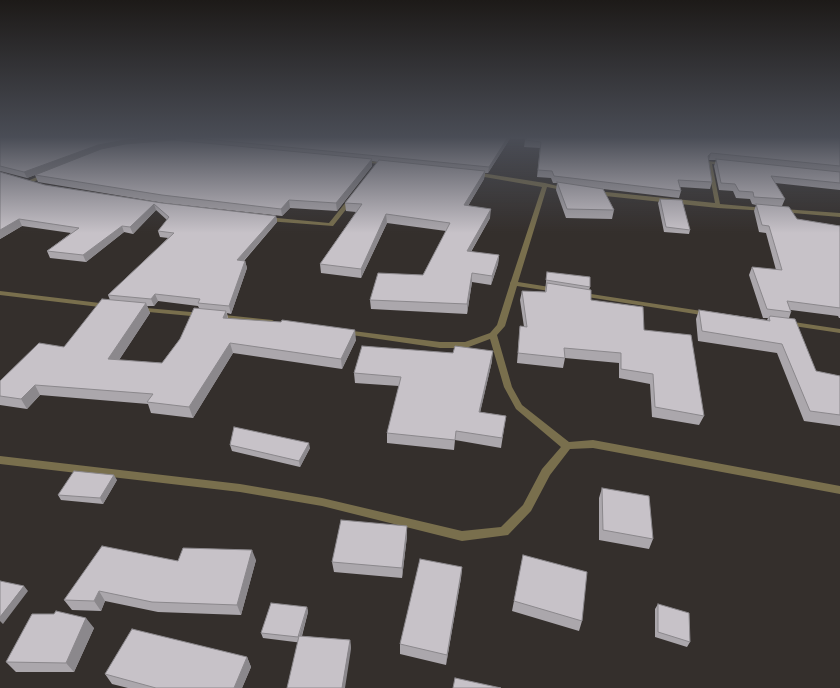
<!DOCTYPE html>
<style>
body{margin:0}
canvas{display:block;background:#342f2c}
</style>
<canvas width="840" height="688"></canvas>
<script>
const ctx = document.querySelector('canvas').getContext('2d');
ctx.lineJoin = 'round';
const poly = rows => new Path2D(rows.map(r => 'M' + r).join(''));
function paint(path, color) { ctx.fillStyle = color; ctx.fill(path, 'evenodd'); }
function strokePath(path, color, width, dash) { ctx.strokeStyle = color; ctx.lineWidth = width; ctx.lineCap = dash ? 'butt' : 'round'; ctx.setLineDash(dash || []); ctx.stroke(path); }
paint(poly([
 [360,160,388,163,390,164,388,165,362,162,360,161,360,160],
 [707,161,725,163,727,164,725,165,712,164,720,204,765,208,767,209,767,211,718,208,596,195,593,193,596,191,715,203,707,161],
 [475,172,545,183,570,189,567,191,547,187,518,282,556,288,560,290,556,292,517,286,505,326,497,335,512,387,522,405,569,442,593,440,840,486,840,494,593,448,570,449,550,475,531,511,508,535,462,541,322,506,240,492,0,464,0,456,240,484,322,498,462,531,501,527,523,505,542,469,561,447,516,409,504,387,490,339,466,348,440,348,345,334,341,332,345,330,440,342,465,342,490,333,497,325,510,284,510,283,511,281,542,187,473,175,473,173,475,172],
 [46,173,49,175,48,176,30,183,25,182,46,173],
 [352,196,355,198,333,226,267,221,264,219,267,217,329,223,350,197,352,196],
 [783,209,840,213,840,217,781,212,780,211,783,209],
 [0,291,108,304,112,306,108,308,0,295,0,291],
 [578,292,708,312,712,314,708,316,581,296,577,294,578,292],
 [135,307,202,313,206,315,202,317,138,311,135,311,134,309,135,307],
 [215,314,272,320,276,322,272,324,218,318,215,318,214,316,215,314],
 [784,321,787,321,840,329,840,333,787,325,783,323,784,321]
]), '#796f4d');
paint(poly([
 [0,137,511,137,488,173,485,173,484,179,468,206,490,218,471,252,499,255,498,264,491,285,472,282,467,314,371,309,370,300,423,275,446,231,387,223,361,278,321,273,320,264,356,212,346,211,345,203,378,162,372,161,372,166,337,211,290,208,282,216,164,203,38,182,35,175,27,178,0,171],
 [840,137,840,190,775,183,785,199,782,206,797,219,840,226,840,318,839,318,838,316,791,310,791,312,789,318,816,371,840,376,840,426,804,421,777,353,698,341,696,319,699,310,767,320,768,318,763,318,749,275,752,267,776,270,766,233,759,232,754,211,756,205,752,204,750,199,736,198,733,191,719,190,714,166,716,160,708,160,712,182,710,189,680,187,681,191,679,198,603,189,614,210,612,219,566,218,556,190,557,183,553,183,551,178,537,177,540,148,524,147,525,140],
 [0,172,45,185,162,203,276,216,277,222,244,261,245,261,247,268,231,314,227,313,228,318,356,340,342,369,233,353,193,418,151,413,148,404,40,395,27,409,0,405,0,381,64,347,110,300,108,295,168,238,160,237,158,231,167,220,156,210,133,234,124,232,86,262,50,258,47,251,71,233,22,226,0,239],
 [158,301,198,306,199,308,180,339,162,363,119,360,150,313,147,306,154,306],
 [660,199,690,230,689,234,664,232,658,203],
 [547,272,590,287,589,290,591,300,644,330,704,416,699,425,652,417,650,384,619,378,619,363,565,358,563,368,517,363,520,326,524,327,520,300,522,291,545,292],
 [492,361,480,412,506,416,501,448,455,440,454,450,387,443,387,433,399,386,355,383,354,373],
 [230,445,310,448,300,467,232,451],
 [117,480,103,504,61,500,58,495],
 [602,488,653,539,649,549,599,540,599,498],
 [407,526,407,536,402,578,334,572,332,562],
 [523,555,582,621,579,631,512,611],
 [256,560,241,615,158,612,105,601,101,611,72,610,64,600,178,561],
 [462,567,461,578,446,665,400,654,400,644],
 [658,604,690,642,687,647,655,637,655,609],
 [307,607,308,612,302,636,350,640,351,649,263,638,261,633],
 [54,614,94,628,74,672,16,672,6,662],
 [247,657,251,667,242,688,128,688,112,684,105,674]
]), '#aba7ac');
paint(poly([
 [161,137,175,137,176,142,35,175,27,178,24,172,98,145,125,140],
 [508,137,511,137,488,173,489,167],
 [711,153,709,160,706,162,708,156],
 [372,159,372,166,337,211,336,203],
 [485,171,484,179,463,214,464,205],
 [289,200,290,208,282,216,281,209],
 [154,204,156,210,133,234,130,227],
 [491,209,490,218,466,260,467,251],
 [386,214,387,223,361,278,361,269],
 [276,216,277,222,238,267,237,260],
 [19,219,22,226,0,239,0,230],
 [122,226,124,232,86,262,83,255],
 [499,255,498,264,491,285,492,276],
 [245,261,247,268,231,314,229,306],
 [472,273,472,282,467,314,467,304],
 [155,294,158,301,154,306,151,299],
 [146,303,150,313,113,369,108,359],
 [226,311,228,321,223,318],
 [355,330,356,340,342,369,341,359],
 [230,343,233,353,193,418,189,407],
 [493,351,492,361,478,422,479,412],
 [35,385,40,395,27,409,21,399],
 [309,443,310,448,300,467,299,461],
 [114,475,117,480,103,504,100,498],
 [407,526,407,536,402,578,402,568],
 [252,550,256,560,241,615,237,605],
 [462,567,461,578,446,665,447,655],
 [24,586,28,591,3,624,0,621,0,617],
 [99,591,105,601,101,611,94,601],
 [307,607,308,612,300,642,299,637],
 [86,618,94,628,74,672,66,663],
 [350,640,351,649,345,688,342,688],
 [247,657,251,667,242,688,234,688]
]), '#8b888c');
const building = poly([
 [0,137,161,137,125,140,98,145,24,172,0,166,0,137],
 [185,137,508,137,489,167,185,137],
 [528,137,840,137,840,166,711,153,708,156,712,182,678,180,681,191,554,176,552,171,538,170,541,142,525,140,528,137],
 [174,140,372,159,336,203,289,200,281,209,162,195,35,175,101,149,125,144,174,140],
 [716,159,840,172,840,183,771,176,785,199,754,197,753,192,739,191,735,184,721,183,716,159],
 [379,160,485,171,464,205,491,209,467,251,499,255,492,276,472,273,467,304,370,300,378,273,423,275,450,223,386,214,361,269,320,264,362,204,345,203,379,160],
 [0,172,45,185,162,203,276,216,237,260,245,261,229,306,198,303,200,299,155,294,151,299,108,295,174,233,158,231,169,217,154,204,130,227,122,226,83,255,47,251,79,228,19,219,0,230,0,172],
 [557,182,603,189,614,210,567,209,557,182],
 [660,199,682,200,690,230,666,227,660,199],
 [756,204,789,207,797,219,840,226,840,308,787,301,791,312,767,309,752,267,782,270,769,226,762,225,756,204],
 [547,272,590,277,590,287,546,280,547,272],
 [547,283,591,290,591,300,643,307,644,330,691,335,704,416,655,407,653,374,621,369,621,353,564,348,565,358,518,353,520,326,527,327,522,291,546,292,547,283],
 [102,299,146,303,108,359,162,363,180,339,194,308,226,311,223,318,281,322,282,320,355,330,341,359,230,343,189,407,147,402,153,394,35,385,21,399,0,396,0,381,39,343,64,347,102,299],
 [699,310,770,321,769,317,770,317,770,316,795,319,816,371,840,376,840,415,810,411,782,344,702,331,699,310],
 [362,346,453,353,455,346,493,351,479,412,506,416,502,438,456,431,455,440,387,433,401,377,354,373,362,346],
 [234,427,309,443,299,461,230,445,234,427],
 [74,471,114,475,100,498,58,495,74,471],
 [602,488,649,496,653,539,603,530,602,488],
 [341,520,407,526,402,568,332,562,341,520],
 [102,546,178,561,183,548,252,550,237,605,152,602,99,591,94,601,64,600,102,546],
 [523,555,587,572,582,621,514,601,523,555],
 [420,559,462,567,447,655,400,644,420,559],
 [0,581,24,586,0,617,0,581],
 [271,603,307,607,298,637,261,633,271,603],
 [658,604,689,613,690,642,658,632,658,604],
 [56,611,86,618,66,663,6,662,32,614,54,614,56,611],
 [132,629,247,657,234,688,156,688,105,674,132,629],
 [299,636,350,640,342,688,287,688,299,636],
 [455,678,501,688,453,688,455,678]
]);
paint(building, '#c7c2c8');
strokePath(building, '#8b888c', 1);
const sky = ctx.createLinearGradient(0, 0, 0, 233);
sky.addColorStop(0, '#1d1a18');
sky.addColorStop(0.59, '#4a4d56');
sky.addColorStop(1, '#4a4d5600');
ctx.fillStyle = sky;
ctx.fillRect(0, 0, 840, 233);
</script>
